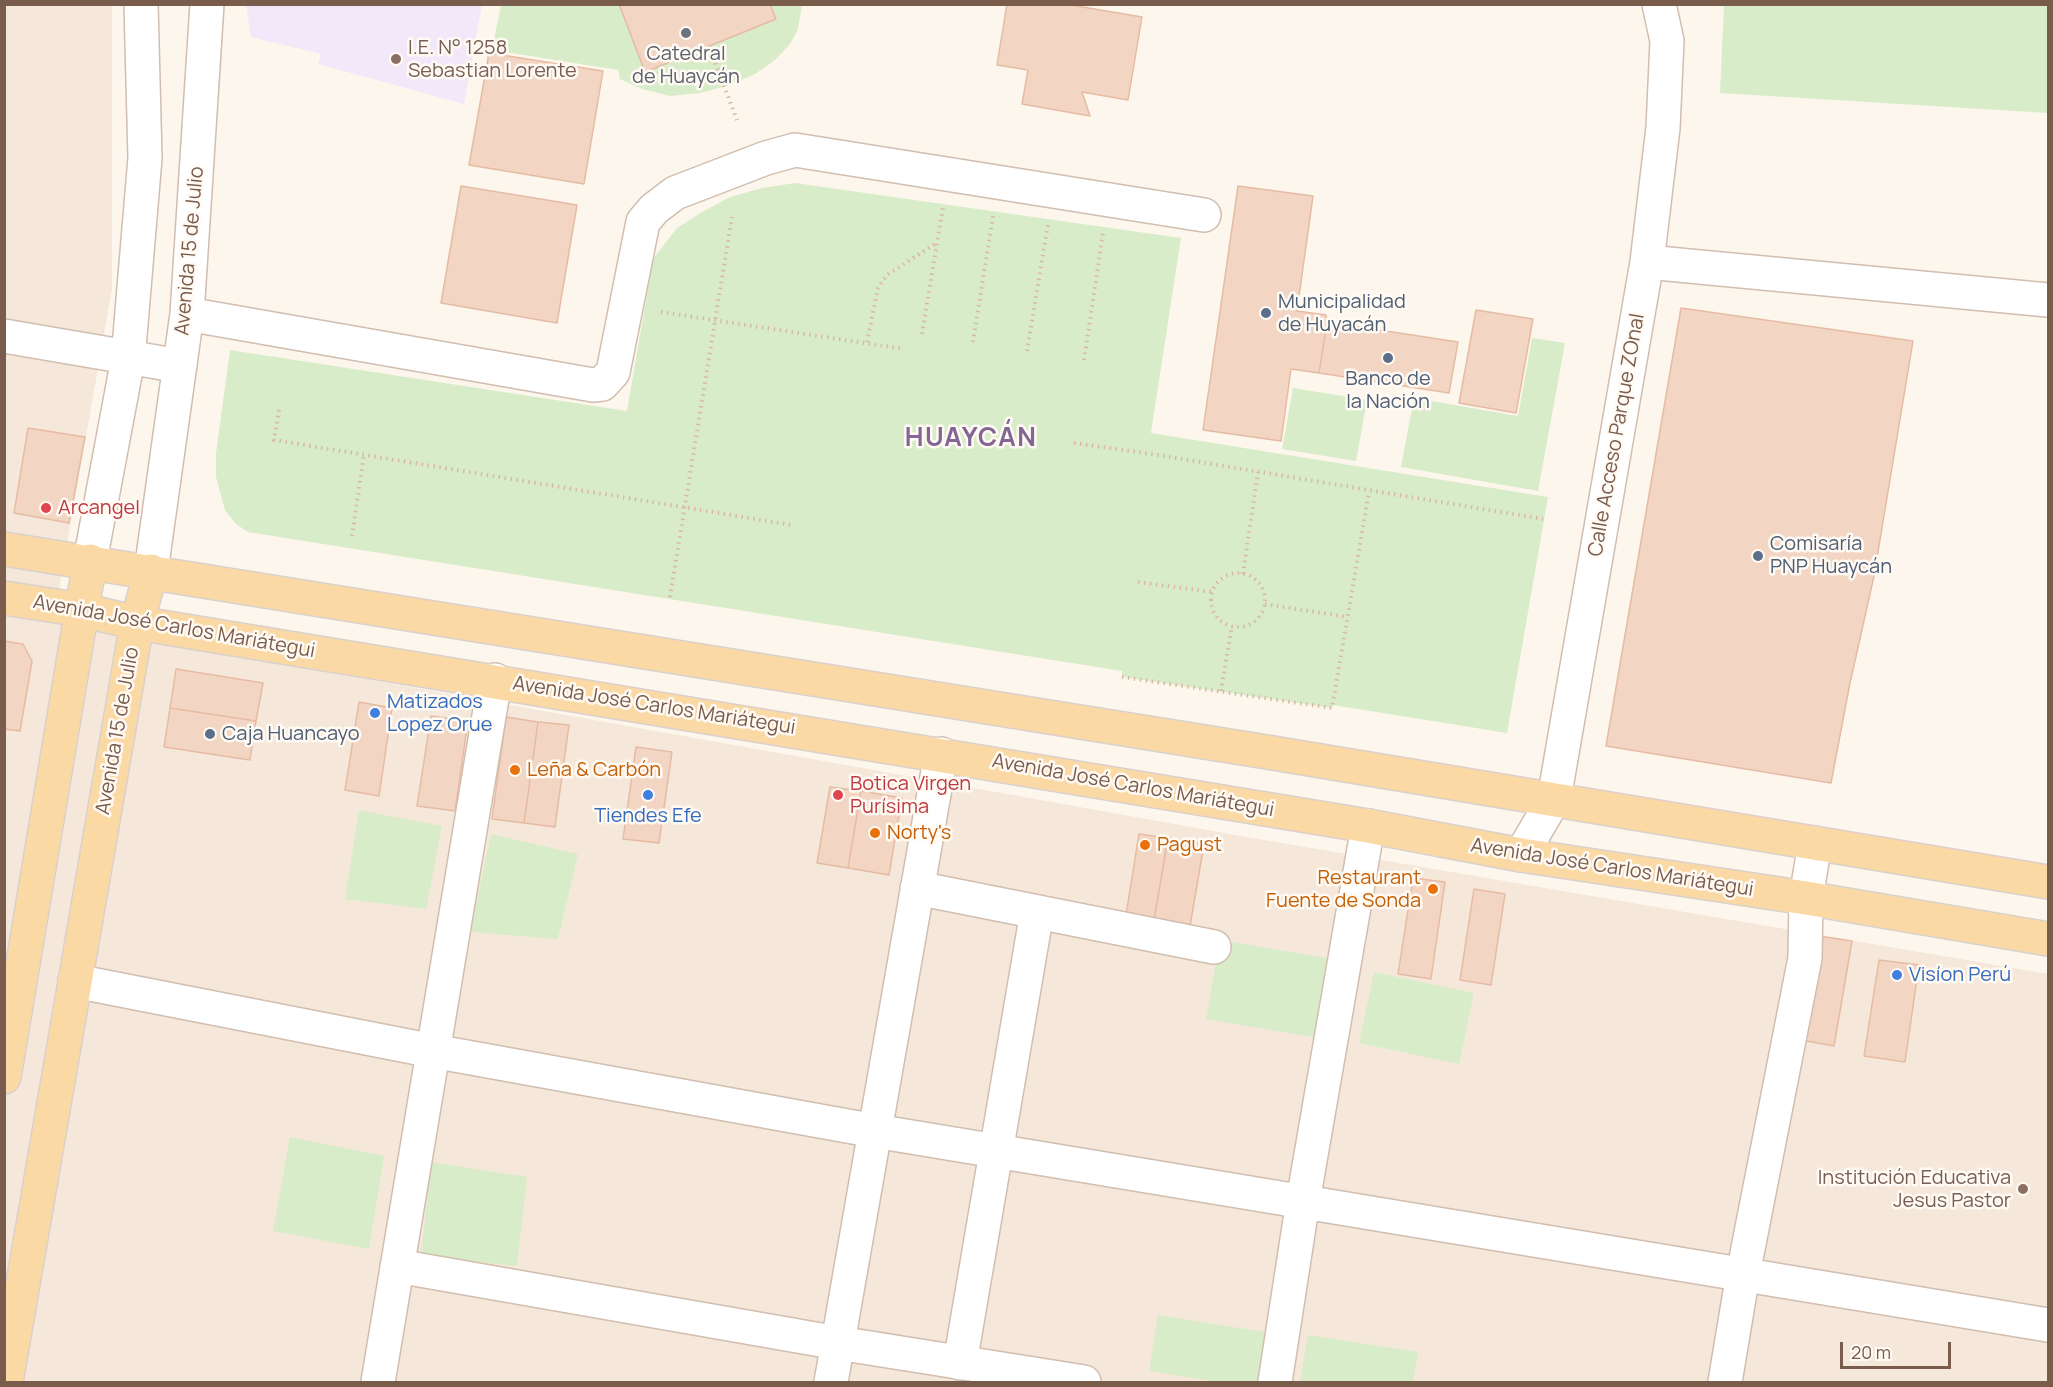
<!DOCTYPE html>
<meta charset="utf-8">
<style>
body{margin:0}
#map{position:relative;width:2053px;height:1387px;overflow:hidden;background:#fdf6ec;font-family:Manrope,sans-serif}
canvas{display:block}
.frame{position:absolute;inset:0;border:6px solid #7a5c4d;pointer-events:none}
.scale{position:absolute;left:1840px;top:1342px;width:111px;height:27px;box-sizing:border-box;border:3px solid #7a5c4d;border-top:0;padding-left:8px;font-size:18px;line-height:21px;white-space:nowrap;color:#7a5c4d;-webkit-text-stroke:4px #fffaf3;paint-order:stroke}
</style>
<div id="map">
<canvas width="2053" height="1387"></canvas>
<div class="frame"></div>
<div class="scale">20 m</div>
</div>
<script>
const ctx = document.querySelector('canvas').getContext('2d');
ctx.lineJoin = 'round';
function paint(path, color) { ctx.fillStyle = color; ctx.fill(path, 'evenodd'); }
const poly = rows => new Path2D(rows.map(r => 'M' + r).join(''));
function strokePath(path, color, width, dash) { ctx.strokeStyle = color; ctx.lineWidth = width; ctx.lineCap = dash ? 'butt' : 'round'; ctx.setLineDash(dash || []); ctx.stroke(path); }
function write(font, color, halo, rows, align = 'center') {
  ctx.font = font + ' Manrope,sans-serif'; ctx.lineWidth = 5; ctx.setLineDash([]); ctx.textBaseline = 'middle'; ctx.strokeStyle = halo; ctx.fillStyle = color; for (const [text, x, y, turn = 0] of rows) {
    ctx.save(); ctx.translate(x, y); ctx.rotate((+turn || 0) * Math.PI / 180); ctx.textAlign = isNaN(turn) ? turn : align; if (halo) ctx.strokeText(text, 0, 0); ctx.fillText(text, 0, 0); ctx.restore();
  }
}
paint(poly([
 [5,5,112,5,112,289,53,623,1247,837,2048,974,2048,1382,5,1382]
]), '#f5e8da');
paint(poly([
 [246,5,482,5,464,104,318,64,321,54,251,37]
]), '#f3e8fa');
paint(poly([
 [501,5,802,5,798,29,790,44,775,60,755,74,727,86,700,93,670,96,642,89,620,79,618,70,492,50],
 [1724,5,2048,5,2048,113,1720,93],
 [795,183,1181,238,1151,433,1548,497,1507,733,1333,705,1332,708,1122,677,1122,671,248,532,236,524,225,510,216,477,216,453,230,350,627,411,653,259,677,228,702,212,730,197,762,188],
 [1532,338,1565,343,1538,491,1401,467,1414,398,1518,416],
 [1293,388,1367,400,1356,461,1282,449],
 [359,810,442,826,426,909,345,899],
 [491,834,578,854,558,939,470,932],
 [1220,940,1332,959,1318,1038,1206,1019],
 [1374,972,1474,993,1459,1064,1359,1043],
 [290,1137,384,1156,369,1249,273,1231],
 [431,1162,527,1177,517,1266,421,1256],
 [1158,1315,1277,1334,1270,1382,1218,1382,1149,1371],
 [1308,1335,1418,1352,1413,1382,1300,1382]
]), '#d8ecc9');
const building = poly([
 [619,4,770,4,776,19,645,72,619,4],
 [1007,4,1065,4,1142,17,1128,100,1082,92,1090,116,1022,104,1028,70,997,65,1007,4],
 [489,53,603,71,584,184,469,165,489,53],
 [461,186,577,205,557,323,441,303,461,186],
 [1238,186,1313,196,1297,311,1326,315,1327,322,1319,373,1291,369,1281,441,1203,430,1238,186],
 [1681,308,1913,341,1874,576,1850,683,1831,783,1606,746,1681,308],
 [1476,310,1533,319,1516,413,1459,403,1476,310],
 [1327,322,1458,342,1449,393,1319,373,1327,322],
 [28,428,85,437,69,523,14,513,28,428],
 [4,641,23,644,32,661,20,731,4,729,4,641],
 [176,669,263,683,256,721,170,708,176,669],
 [359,702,392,708,379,796,345,790,359,702],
 [170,708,256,721,250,760,164,747,170,708],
 [431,716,468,721,455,811,417,806,431,716],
 [506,717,538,722,524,823,492,819,506,717],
 [538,722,569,725,555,827,524,823,538,722],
 [636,747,672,752,659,843,623,839,636,747],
 [830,787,861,791,848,868,817,863,830,787],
 [861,791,902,798,889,875,848,868,861,791],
 [1139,834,1168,838,1152,932,1124,927,1139,834],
 [1168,838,1204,844,1188,938,1152,932,1168,838],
 [1413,878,1445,882,1431,979,1398,974,1413,878],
 [1474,889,1505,894,1491,985,1460,980,1474,889],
 [1819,936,1852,941,1834,1046,1801,1040,1819,936],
 [1879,960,1919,965,1905,1062,1864,1056,1879,960]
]);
paint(building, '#f3d5c3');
strokePath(building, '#e6bba3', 1.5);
const minor = poly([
 [1647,262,2048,300],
 [187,314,593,385,602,384,613,372,643,222,654,209,675,193,766,158,795,150,1204,215],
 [4,336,180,366],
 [90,561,128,359,145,158,141,4],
 [151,571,187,314,207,4],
 [1521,855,1554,799,1647,262,1663,128,1667,41,1659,4],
 [917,888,1214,947],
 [75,981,433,1051,875,1131,2048,1325],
 [397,1266,838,1343,1084,1382],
 [960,1363,1037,912],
 [378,1382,495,680],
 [831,1382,941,754],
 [1275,1382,1303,1201,1368,826],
 [1725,1382,1743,1274,1805,958,1806,898,1815,843]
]);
const major = poly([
 [4,549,1273,753,2048,882],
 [4,598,82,610,137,623,1368,826,1521,855,1806,898,2048,939],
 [4,1077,90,561],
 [6,1382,137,623,151,571]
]);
strokePath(minor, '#d1beb0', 36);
strokePath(major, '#dad1cd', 36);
strokePath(poly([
 [709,46,737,120],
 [661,312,904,349],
 [922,334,943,207],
 [867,342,878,288,887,275,938,242],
 [973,342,993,216],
 [1027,351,1048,224],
 [1084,360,1103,233],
 [279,410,274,440,792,525],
 [1074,443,1158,455,1543,519],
 [352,536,364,454],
 '1211 600a27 27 0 1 1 54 0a27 27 0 1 1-54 0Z',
 [1243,574,1258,472],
 [1138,582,1213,592],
 [670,597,732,217],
 [1265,604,1347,617],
 [1122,677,1332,708,1369,492],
 [1221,691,1232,626]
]), '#d9b8a5', 4, [1.5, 4.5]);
strokePath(minor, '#fff', 33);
strokePath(major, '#fbd9a5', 33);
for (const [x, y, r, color] of [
 [686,33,6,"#6b7280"],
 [396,59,6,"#8d6e63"],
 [1266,313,6,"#5c6f8a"],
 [1388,358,6,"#5c6f8a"],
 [46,508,6,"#e0444e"],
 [1758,556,6,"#5c6f8a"],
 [375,713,6,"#3f7fe0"],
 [210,734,6,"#5c6f8a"],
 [515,770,6,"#e8710a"],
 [648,795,6,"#3f7fe0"],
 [838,795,6,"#e0444e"],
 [875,833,6,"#e8710a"],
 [1145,845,6,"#e8710a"],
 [1433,889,6,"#e8710a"],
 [1897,975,6,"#3f7fe0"],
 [2023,1189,6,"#8d6e63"]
]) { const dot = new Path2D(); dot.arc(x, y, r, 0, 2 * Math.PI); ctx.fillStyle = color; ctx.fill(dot); strokePath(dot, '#fffaf3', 2); }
write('20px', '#785e54', '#fffaf3', [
 ["I.E. N° 1258",408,48],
 ["Sebastian Lorente",408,71],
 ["Institución Educativa",2011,1178,"right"],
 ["Jesus Pastor",2011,1201,"right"]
], 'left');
write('20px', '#5b616d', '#fffaf3', [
 ["Catedral",686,54],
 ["de Huaycán",686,77]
]);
write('20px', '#7a5c4d', '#fffaf3', [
 ["Avenida 15 de Julio",190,251,-85],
 ["Calle Acceso Parque ZOnal",1617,435,-80],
 ["Avenida José Carlos Mariátegui",174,627,10],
 ["Avenida José Carlos Mariátegui",654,706,9],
 ["Avenida 15 de Julio",118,731,-80],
 ["Avenida José Carlos Mariátegui",1133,786,10],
 ["Avenida José Carlos Mariátegui",1612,868,9]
]);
write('20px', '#4e5e75', '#fffaf3', [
 ["Municipalidad",1278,302],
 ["de Huyacán",1278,325],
 ["Banco de",1388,379,"center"],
 ["la Nación",1388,402,"center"],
 ["Comisaría",1770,544],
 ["PNP Huaycán",1770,567],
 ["Caja Huancayo",222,734]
], 'left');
write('20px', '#be3a42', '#fffaf3', [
 ["Arcangel",58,508],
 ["Botica Virgen",850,784],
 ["Purísima",850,807]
], 'left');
write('20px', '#366cbe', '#fffaf3', [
 ["Matizados",387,702],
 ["Lopez Orue",387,725],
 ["Tiendes Efe",648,816,"center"],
 ["Visíon Perú",1909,975]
], 'left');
write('20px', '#c56008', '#fffaf3', [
 ["Leña & Carbón",527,770],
 ["Norty's",887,833],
 ["Pagust",1157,845],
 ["Restaurant",1421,878,"right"],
 ["Fuente de Sonda",1421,901,"right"]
], 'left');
ctx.letterSpacing = '1.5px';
write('bold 26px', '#846695', '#fffaf3', [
 ["HUAYCÁN",971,439]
]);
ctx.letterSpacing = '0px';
</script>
